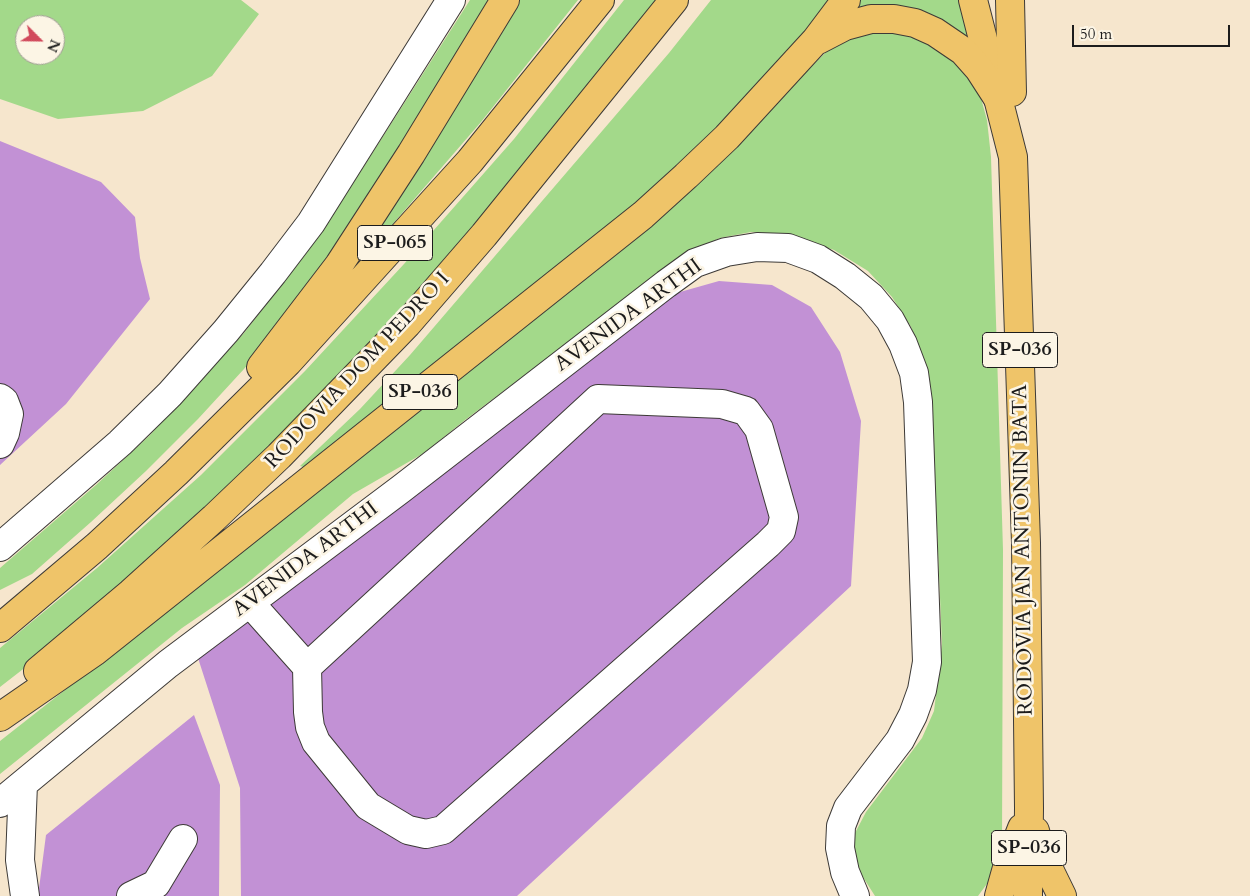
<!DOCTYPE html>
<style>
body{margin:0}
#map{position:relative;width:1250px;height:896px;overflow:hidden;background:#f6e6cd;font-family:Cardo,serif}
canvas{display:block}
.north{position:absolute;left:15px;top:15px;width:50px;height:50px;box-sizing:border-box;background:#fcf5e5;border:1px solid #a29e95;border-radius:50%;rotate:113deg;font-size:14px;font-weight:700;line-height:20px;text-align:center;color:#1c1c1c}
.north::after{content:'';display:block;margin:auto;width:18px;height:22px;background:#d1495b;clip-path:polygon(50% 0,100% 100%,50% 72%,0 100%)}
.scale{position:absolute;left:1072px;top:25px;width:158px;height:22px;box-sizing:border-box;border:2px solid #1c1c1c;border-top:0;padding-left:6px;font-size:15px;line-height:18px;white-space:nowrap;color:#1c1c1c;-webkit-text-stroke:4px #fcf5e5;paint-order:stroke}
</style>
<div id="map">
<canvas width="1250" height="896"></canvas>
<div class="north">N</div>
<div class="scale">50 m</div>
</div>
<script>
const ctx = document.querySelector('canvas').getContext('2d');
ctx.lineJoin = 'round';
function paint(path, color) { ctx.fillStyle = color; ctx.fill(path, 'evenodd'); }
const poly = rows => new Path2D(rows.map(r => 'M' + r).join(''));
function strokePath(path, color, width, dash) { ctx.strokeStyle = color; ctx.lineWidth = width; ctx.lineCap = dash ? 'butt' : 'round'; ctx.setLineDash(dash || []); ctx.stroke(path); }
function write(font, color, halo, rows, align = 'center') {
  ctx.font = font + ' Cardo,serif'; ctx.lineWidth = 5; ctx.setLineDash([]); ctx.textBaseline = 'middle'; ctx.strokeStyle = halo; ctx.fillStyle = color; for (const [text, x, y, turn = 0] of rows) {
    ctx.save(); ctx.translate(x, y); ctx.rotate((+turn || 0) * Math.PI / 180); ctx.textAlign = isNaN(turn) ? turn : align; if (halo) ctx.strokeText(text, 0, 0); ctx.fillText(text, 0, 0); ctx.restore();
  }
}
paint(poly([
 [0,0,241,0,259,14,212,76,143,111,58,119,0,99],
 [25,25,55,25,55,55,25,55],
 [470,0,494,0,325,262,285,318,244,369,198,419,146,471,91,522,32,574,0,590,0,568,96,485,149,436,244,333,322,232],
 [520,0,578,0,481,122,352,271],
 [624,0,661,0,538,152,395,318,316,400,230,486,49,649,0,687,0,648,97,568,201,475,305,371,404,264,514,139],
 [711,0,834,0,766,80,655,192,307,468,300,466,360,409,410,355,669,53],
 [859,0,961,0,977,48,845,17],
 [880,31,906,33,924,40,944,52,965,71,979,91,987,120,991,157,1003,550,1002,844,992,877,978,896,875,896,861,874,855,853,855,833,866,812,922,738,934,711,942,644,932,410,924,361,911,327,892,297,868,271,834,250,789,235,751,232,720,238,686,254,465,420,424,453,353,494,245,585,182,628,0,774,0,741,177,602,752,128,808,70,830,48,854,36]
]), '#a3d98a');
paint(poly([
 [0,141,101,182,135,217,140,258,150,299,66,404,0,465],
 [719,281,772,285,811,307,840,352,861,421,851,586,517,896,241,896,240,788,198,658,673,294],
 [194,715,220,785,219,896,38,896,46,835]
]), '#c291d5');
const minor = poly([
 [0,398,4,401,9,414,5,433,0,444],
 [0,547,120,443,170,394,226,331,273,273,311,223,451,0],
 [250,603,307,667,308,712,310,727,316,742,368,806,408,830,426,834,443,830,768,544,781,531,784,517,759,429,746,411,722,404,598,399,307,667],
 [23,784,20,860,25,896],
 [0,803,168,664,401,489,666,284,695,263,726,252,757,247,788,248,818,259,845,276,871,297,890,320,903,344,914,373,918,402,927,662,922,690,913,715,900,740,848,808,841,826,840,848,845,872,855,896],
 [131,896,156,884,183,839]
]);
const major = poly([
 [973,0,1013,157,1026,543,1029,808,1028,896],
 [1035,831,1041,853,1062,896],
 [999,896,1008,864,1022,828]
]);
const highway = poly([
 [1010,0,1012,92],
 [818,40,845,26,871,19,894,19,915,23,935,32,963,51,979,69,999,100],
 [261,367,339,265,411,154,505,0],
 [0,628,97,546,176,473,288,362,470,161,600,0],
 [38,671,131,593,214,518,279,456,407,324,484,235,674,0],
 [0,717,94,652,643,215,686,176,727,137,816,40,846,0]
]);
strokePath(minor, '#3d3a37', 30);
strokePath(major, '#3d3a37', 30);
strokePath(highway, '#3d3a37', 30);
strokePath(minor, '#fff', 28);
strokePath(major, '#efc469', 28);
strokePath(highway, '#efc469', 28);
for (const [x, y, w] of [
 [395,243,75],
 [1020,350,75],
 [420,392,75],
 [1029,848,75]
]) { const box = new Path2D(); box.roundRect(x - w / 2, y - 17.5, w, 35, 4); ctx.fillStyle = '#fcf5e5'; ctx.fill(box); strokePath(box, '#1c1c1c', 1); }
write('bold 20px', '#1c1c1c', null, [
 ["SP-065",395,243],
 ["SP-036",1020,350],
 ["SP-036",420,392],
 ["SP-036",1029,848]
]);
write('21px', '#1c1c1c', '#fcf5e5', [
 ["AVENIDA ARTHI",629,316,-36],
 ["RODOVIA DOM PEDRO I",358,371,-47],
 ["RODOVIA JAN ANTONIN BATA",1024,550,-91],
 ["AVENIDA ARTHI",306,560,-37]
]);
</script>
